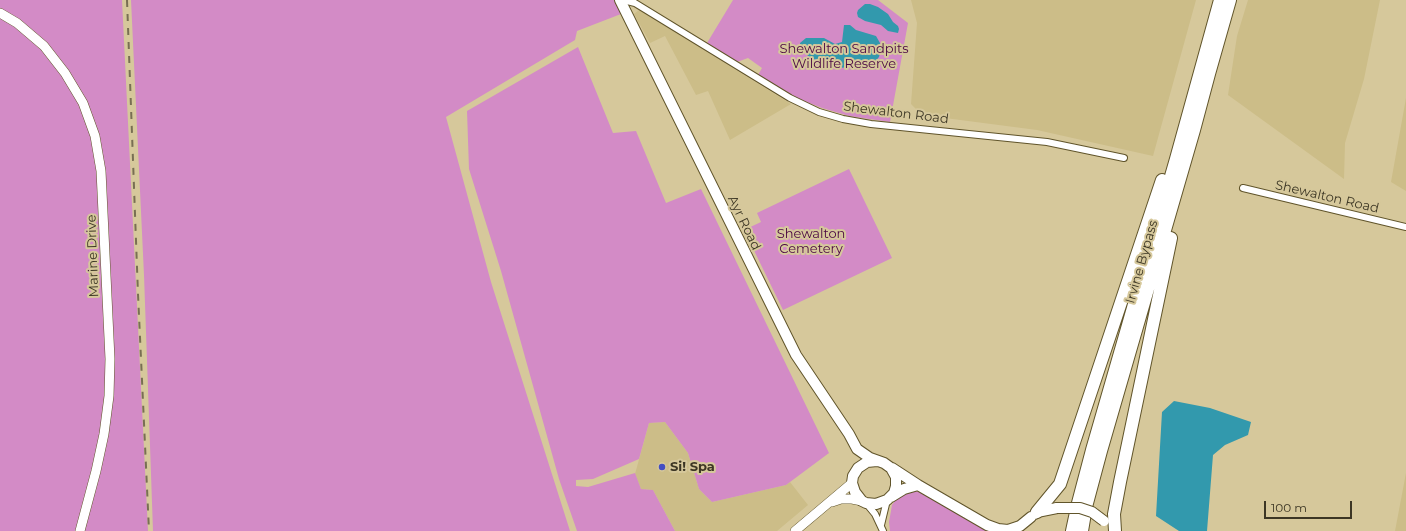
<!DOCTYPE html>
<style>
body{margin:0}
#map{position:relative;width:1406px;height:531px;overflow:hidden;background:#d6c89b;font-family:Montserrat,sans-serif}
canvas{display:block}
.scale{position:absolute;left:1264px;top:501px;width:88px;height:18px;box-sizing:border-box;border:2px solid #3c3624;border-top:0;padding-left:5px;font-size:12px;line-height:14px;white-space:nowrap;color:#3c3624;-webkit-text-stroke:3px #d6c89b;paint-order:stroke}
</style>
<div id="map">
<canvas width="1406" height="531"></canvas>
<div class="scale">100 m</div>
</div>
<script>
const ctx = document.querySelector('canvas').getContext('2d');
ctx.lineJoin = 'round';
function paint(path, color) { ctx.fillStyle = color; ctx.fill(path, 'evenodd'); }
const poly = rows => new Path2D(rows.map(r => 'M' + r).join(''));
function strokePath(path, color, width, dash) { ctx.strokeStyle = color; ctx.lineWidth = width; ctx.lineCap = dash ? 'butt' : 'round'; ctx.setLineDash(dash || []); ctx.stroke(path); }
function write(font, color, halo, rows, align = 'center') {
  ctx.font = font + ' Montserrat,sans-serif'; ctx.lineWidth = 4; ctx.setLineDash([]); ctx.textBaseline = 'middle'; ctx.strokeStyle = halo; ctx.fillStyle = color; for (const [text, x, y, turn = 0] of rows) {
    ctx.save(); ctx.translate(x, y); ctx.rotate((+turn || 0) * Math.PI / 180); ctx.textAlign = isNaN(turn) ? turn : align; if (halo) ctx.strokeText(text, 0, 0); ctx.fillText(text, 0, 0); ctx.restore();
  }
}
paint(poly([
 [911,0,1196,0,1153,156,1037,130,922,115,911,104,917,23],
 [1248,0,1380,0,1364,79,1345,143,1344,179,1228,95,1237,36],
 [639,10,791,104,730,140,708,91,696,95,665,36,650,43,634,14],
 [1406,98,1406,191,1391,182],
 [665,422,688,453,699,489,712,502,786,485,790,482,808,505,777,531,675,531,653,490,641,489,635,474,649,423],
 [1406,473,1406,531,1395,531]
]), '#ccbd88');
paint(poly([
 [0,0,122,0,148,531,0,531],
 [131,0,614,0,621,14,577,31,575,40,446,117,491,282,570,531,153,531,144,275],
 [733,0,878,0,908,23,890,122,849,116,822,108,799,99,758,75,762,68,748,58,737,62,707,43],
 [578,47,613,133,636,131,666,203,701,189,829,453,786,485,712,502,699,489,688,453,665,422,649,423,639,459,593,479,576,480,576,486,588,487,635,473,641,489,653,490,675,531,577,531,559,479,501,271,469,169,467,111],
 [849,169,892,258,783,310,744,230,761,222,757,213],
 [911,491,923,492,988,531,890,531,889,522,892,505,898,497]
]), '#d38bc6');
paint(poly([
 [865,4,870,4,878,7,888,14,893,22,898,26,899,29,898,33,888,31,881,25,865,21,858,17,857,13,858,10],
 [844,25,850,25,856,30,876,36,880,43,881,49,879,57,873,64,840,68,825,66,816,60,809,57,800,47,800,43,806,38,824,38,835,44,842,42],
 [1174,401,1210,408,1251,422,1248,435,1225,445,1213,455,1207,531,1179,531,1156,516,1162,412]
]), '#3299ad');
const street = poly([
 [621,1,627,1,635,3,790,98,819,112,843,119,871,124,1047,142,1124,158],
 [1243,188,1406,227],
 [866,503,875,514,883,531],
 [881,525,887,500]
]);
const secondary = poly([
 [0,13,17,23,44,46,65,73,83,103,95,136,101,171,110,359,109,396,104,434,96,471,80,531],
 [832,502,841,499,852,499,862,501],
 [795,531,852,483]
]);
const primary = poly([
 [620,0,796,355,849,434,857,449,870,458,884,463,891,468,896,477,896,486,894,493,887,500,876,504,866,503,862,501,855,492,852,483,853,476,858,468,867,462,877,461],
 [892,468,918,485,987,525,998,529,1008,530,1020,526,1031,517],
 [891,497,904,489,918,485],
 [1035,514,1037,512,1057,508]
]);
const highway = poly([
 [1037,512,1060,484,1162,180],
 [1072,531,1078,503,1092,450,1176,159,1220,0],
 [1082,531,1086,507,1101,451,1194,130,1209,74,1230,0],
 [1115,531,1114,514,1120,482,1171,238]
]);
strokePath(street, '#60542a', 8);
strokePath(secondary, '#60542a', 10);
strokePath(primary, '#60542a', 12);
strokePath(highway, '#60542a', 14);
strokePath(street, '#fff', 6);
strokePath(secondary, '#fff', 9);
strokePath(primary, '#fff', 10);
strokePath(highway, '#fff', 12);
strokePath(poly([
 [127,0,138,294,149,531]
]), '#786f53', 2, [7, 7]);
const primaryBridge = poly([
 [1057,508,1080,508,1092,512,1104,521]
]);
strokePath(primaryBridge, '#60542a', 12, []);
strokePath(primaryBridge, '#fff', 10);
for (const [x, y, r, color] of [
 [662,467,4,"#434ec2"]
]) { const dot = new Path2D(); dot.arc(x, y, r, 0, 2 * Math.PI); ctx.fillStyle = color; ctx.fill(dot); strokePath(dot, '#d6c89b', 1.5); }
write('13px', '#4a0643', '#d6c89b', [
 ["Shewalton Sandpits",844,49],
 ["Wildlife Reserve",844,64],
 ["Shewalton",811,234],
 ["Cemetery",811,249]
]);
write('13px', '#3c3624', '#d6c89b', [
 ["Shewalton Road",896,113,7],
 ["Shewalton Road",1327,197,13],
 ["Ayr Road",744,223,64],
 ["Marine Drive",93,256,-92],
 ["Irvine Bypass",1142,262,-74]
]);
write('bold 13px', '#3c3624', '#d6c89b', [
 ["Si! Spa",670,467]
], 'left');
</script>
